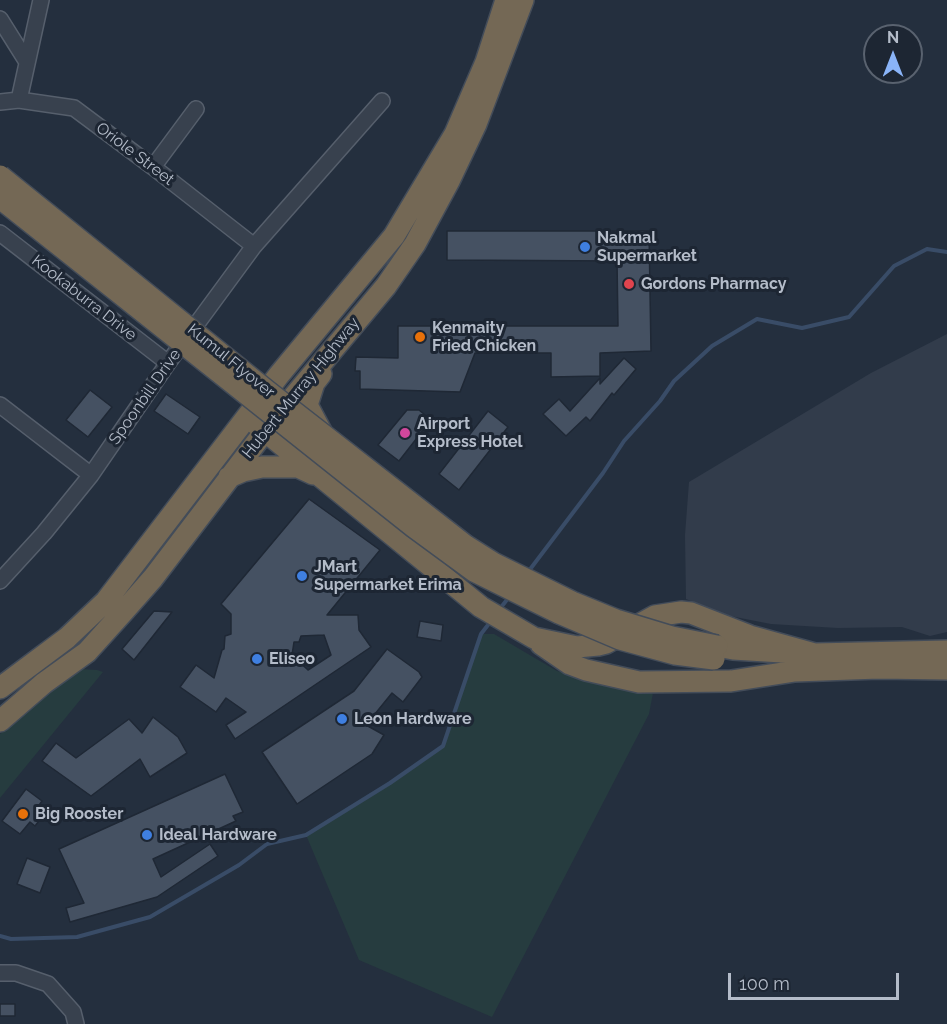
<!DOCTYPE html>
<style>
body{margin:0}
#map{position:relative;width:947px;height:1024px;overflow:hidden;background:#242f3e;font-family:Raleway,sans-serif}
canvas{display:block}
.north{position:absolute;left:863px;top:24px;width:60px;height:60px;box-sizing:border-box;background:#1d2633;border:2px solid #59626f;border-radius:50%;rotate:0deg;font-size:16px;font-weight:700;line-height:24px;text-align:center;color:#b4bcc9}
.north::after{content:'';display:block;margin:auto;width:21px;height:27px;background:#8ab4f8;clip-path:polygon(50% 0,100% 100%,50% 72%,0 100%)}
.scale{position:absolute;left:728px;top:973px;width:171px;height:27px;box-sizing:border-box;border:3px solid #b4bcc9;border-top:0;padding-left:8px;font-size:18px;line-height:21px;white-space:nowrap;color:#b4bcc9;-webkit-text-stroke:4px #1d2633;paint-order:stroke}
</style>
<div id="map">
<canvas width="947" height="1024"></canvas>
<div class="north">N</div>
<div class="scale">100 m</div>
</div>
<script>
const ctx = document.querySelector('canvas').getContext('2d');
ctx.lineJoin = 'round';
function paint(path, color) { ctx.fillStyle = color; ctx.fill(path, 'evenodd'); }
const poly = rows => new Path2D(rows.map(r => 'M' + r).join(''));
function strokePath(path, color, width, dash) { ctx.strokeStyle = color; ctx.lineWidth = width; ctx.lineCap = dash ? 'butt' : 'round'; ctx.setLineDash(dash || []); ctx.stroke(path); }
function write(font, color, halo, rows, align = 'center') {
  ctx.font = font + ' Raleway,sans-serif'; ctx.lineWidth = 6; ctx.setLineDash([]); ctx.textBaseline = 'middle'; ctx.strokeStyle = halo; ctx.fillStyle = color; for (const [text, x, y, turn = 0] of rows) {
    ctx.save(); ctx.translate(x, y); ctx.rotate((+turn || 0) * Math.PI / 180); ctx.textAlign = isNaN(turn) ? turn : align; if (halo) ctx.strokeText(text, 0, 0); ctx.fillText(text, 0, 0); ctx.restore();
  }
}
paint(poly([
 [947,334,947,632,930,636,902,627,838,628,771,624,730,616,686,599,685,535,689,482,871,373]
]), '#323c4b');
paint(poly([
 [481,634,494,634,557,671,653,693,649,714,492,1017,359,960,306,835,390,783,443,746],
 [79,669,97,670,103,672,0,798,0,734,34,703]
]), '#263c3f');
strokePath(poly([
 [528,572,603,473,624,441,660,401,674,381,712,346,757,319,802,328,849,317,894,266,927,249,947,252],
 [499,610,509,597],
 [0,936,11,939,77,937,150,917,239,865,267,844,306,835,390,783,443,746,481,634,491,621]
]), '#394c67', 4);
const building = poly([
 [447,231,649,231,651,351,600,353,600,376,551,377,551,353,475,353,460,392,360,389,360,371,355,371,356,357,398,358,398,326,618,326,617,261,447,260,447,231],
 [624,358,636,369,614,395,612,393,590,421,586,417,566,436,543,414,559,399,570,411,600,378,600,384,624,358],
 [90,390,112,407,88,437,66,420,90,390],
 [166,394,200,417,188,434,154,411,166,394],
 [407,410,419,410,431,420,399,461,378,445,407,410],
 [488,411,508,427,459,490,439,474,488,411],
 [309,499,380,550,327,615,358,615,359,630,371,647,235,739,226,725,246,712,226,698,216,712,180,687,196,665,214,678,222,650,224,649,225,636,231,634,231,614,221,604,309,499],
 [324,635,331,655,308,670,292,655,294,642,299,642,301,636,324,635],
 [154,611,172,612,134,660,122,649,154,611],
 [420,621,443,625,441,641,417,637,420,621],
 [387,649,419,672,422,677,403,702,392,693,366,725,384,735,372,754,297,804,262,752,354,691,387,649],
 [153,717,178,737,187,753,150,777,140,759,91,796,42,761,56,743,76,758,129,719,142,733,153,717],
 [225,774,243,812,233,816,236,821,153,859,161,877,210,844,218,856,157,897,70,922,66,908,84,903,59,849,225,774],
 [26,789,42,801,35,811,42,817,35,826,30,822,20,834,2,821,26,789],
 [27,858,50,867,40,893,17,884,27,858],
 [0,1004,15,1004,15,1016,0,1016,0,1004]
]);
paint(building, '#455162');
strokePath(building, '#1f2835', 1.5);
const minor = poly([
 [0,19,27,62],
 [19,100,41,0],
 [0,102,19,100,74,108,153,167,254,246],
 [153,167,196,109],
 [0,233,168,363],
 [0,405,91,475],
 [0,581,44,533,91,475,168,363,254,246,382,101],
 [0,973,16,973,48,984,73,1012,76,1024]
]);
const highway = poly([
 [321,374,314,383,307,405,324,437],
 [255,423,481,607,534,638,577,647,598,645,606,643,655,616,681,612,691,613,750,636,815,654],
 [229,477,243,471,262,467,298,467,313,474],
 [541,644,570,664,586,670,639,682,731,681,795,671,879,668,947,669],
 [717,646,733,649,815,654,947,651],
 [0,688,67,638,106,601,279,375,394,236,455,134,486,62,506,0],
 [0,721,44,683,87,652,124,611,153,578,265,431,386,286,415,244,449,181,476,124,523,0]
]);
strokePath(minor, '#565f6c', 18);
strokePath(highway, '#434c59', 24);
strokePath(minor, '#38414e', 15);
strokePath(highway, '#746855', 21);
const highwayBridge = poly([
 [0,176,267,391,466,546,493,563,572,602,616,620,672,637,717,646],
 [0,198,414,527,474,571,559,613,620,639,675,654,714,659]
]);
strokePath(highwayBridge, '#434c59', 24, []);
strokePath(highwayBridge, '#746855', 21);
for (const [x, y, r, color] of [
 [585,247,6,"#3f7fe0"],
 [629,284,6,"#e0444e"],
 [420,337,6,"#e8710a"],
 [405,433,6,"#d1479c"],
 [302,576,6,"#3f7fe0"],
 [257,659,6,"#3f7fe0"],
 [342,719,6,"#3f7fe0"],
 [23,814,6,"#e8710a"],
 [147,835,6,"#3f7fe0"]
]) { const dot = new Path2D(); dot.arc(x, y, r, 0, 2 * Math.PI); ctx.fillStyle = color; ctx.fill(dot); strokePath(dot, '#1d2633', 2); }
write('16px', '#b4bcc9', '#1d2633', [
 ["Oriole Street",135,154,37],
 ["Kookaburra Drive",84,298,38],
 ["Kumul Flyover",231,361,39],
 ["Hubert Murray Highway",301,388,-51],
 ["Spoonbill Drive",145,397,-55]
]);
write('bold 16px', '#b4bcc9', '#1d2633', [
 ["Nakmal",597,238],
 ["Supermarket",597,256],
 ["Gordons Pharmacy",641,284],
 ["Kenmaity",432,328],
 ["Fried Chicken",432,346],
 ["Airport",417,424],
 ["Express Hotel",417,442],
 ["JMart",314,567],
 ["Supermarket Erima",314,585],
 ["Eliseo",269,659],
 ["Leon Hardware",354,719],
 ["Big Rooster",35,814],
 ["Ideal Hardware",159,835]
], 'left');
</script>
